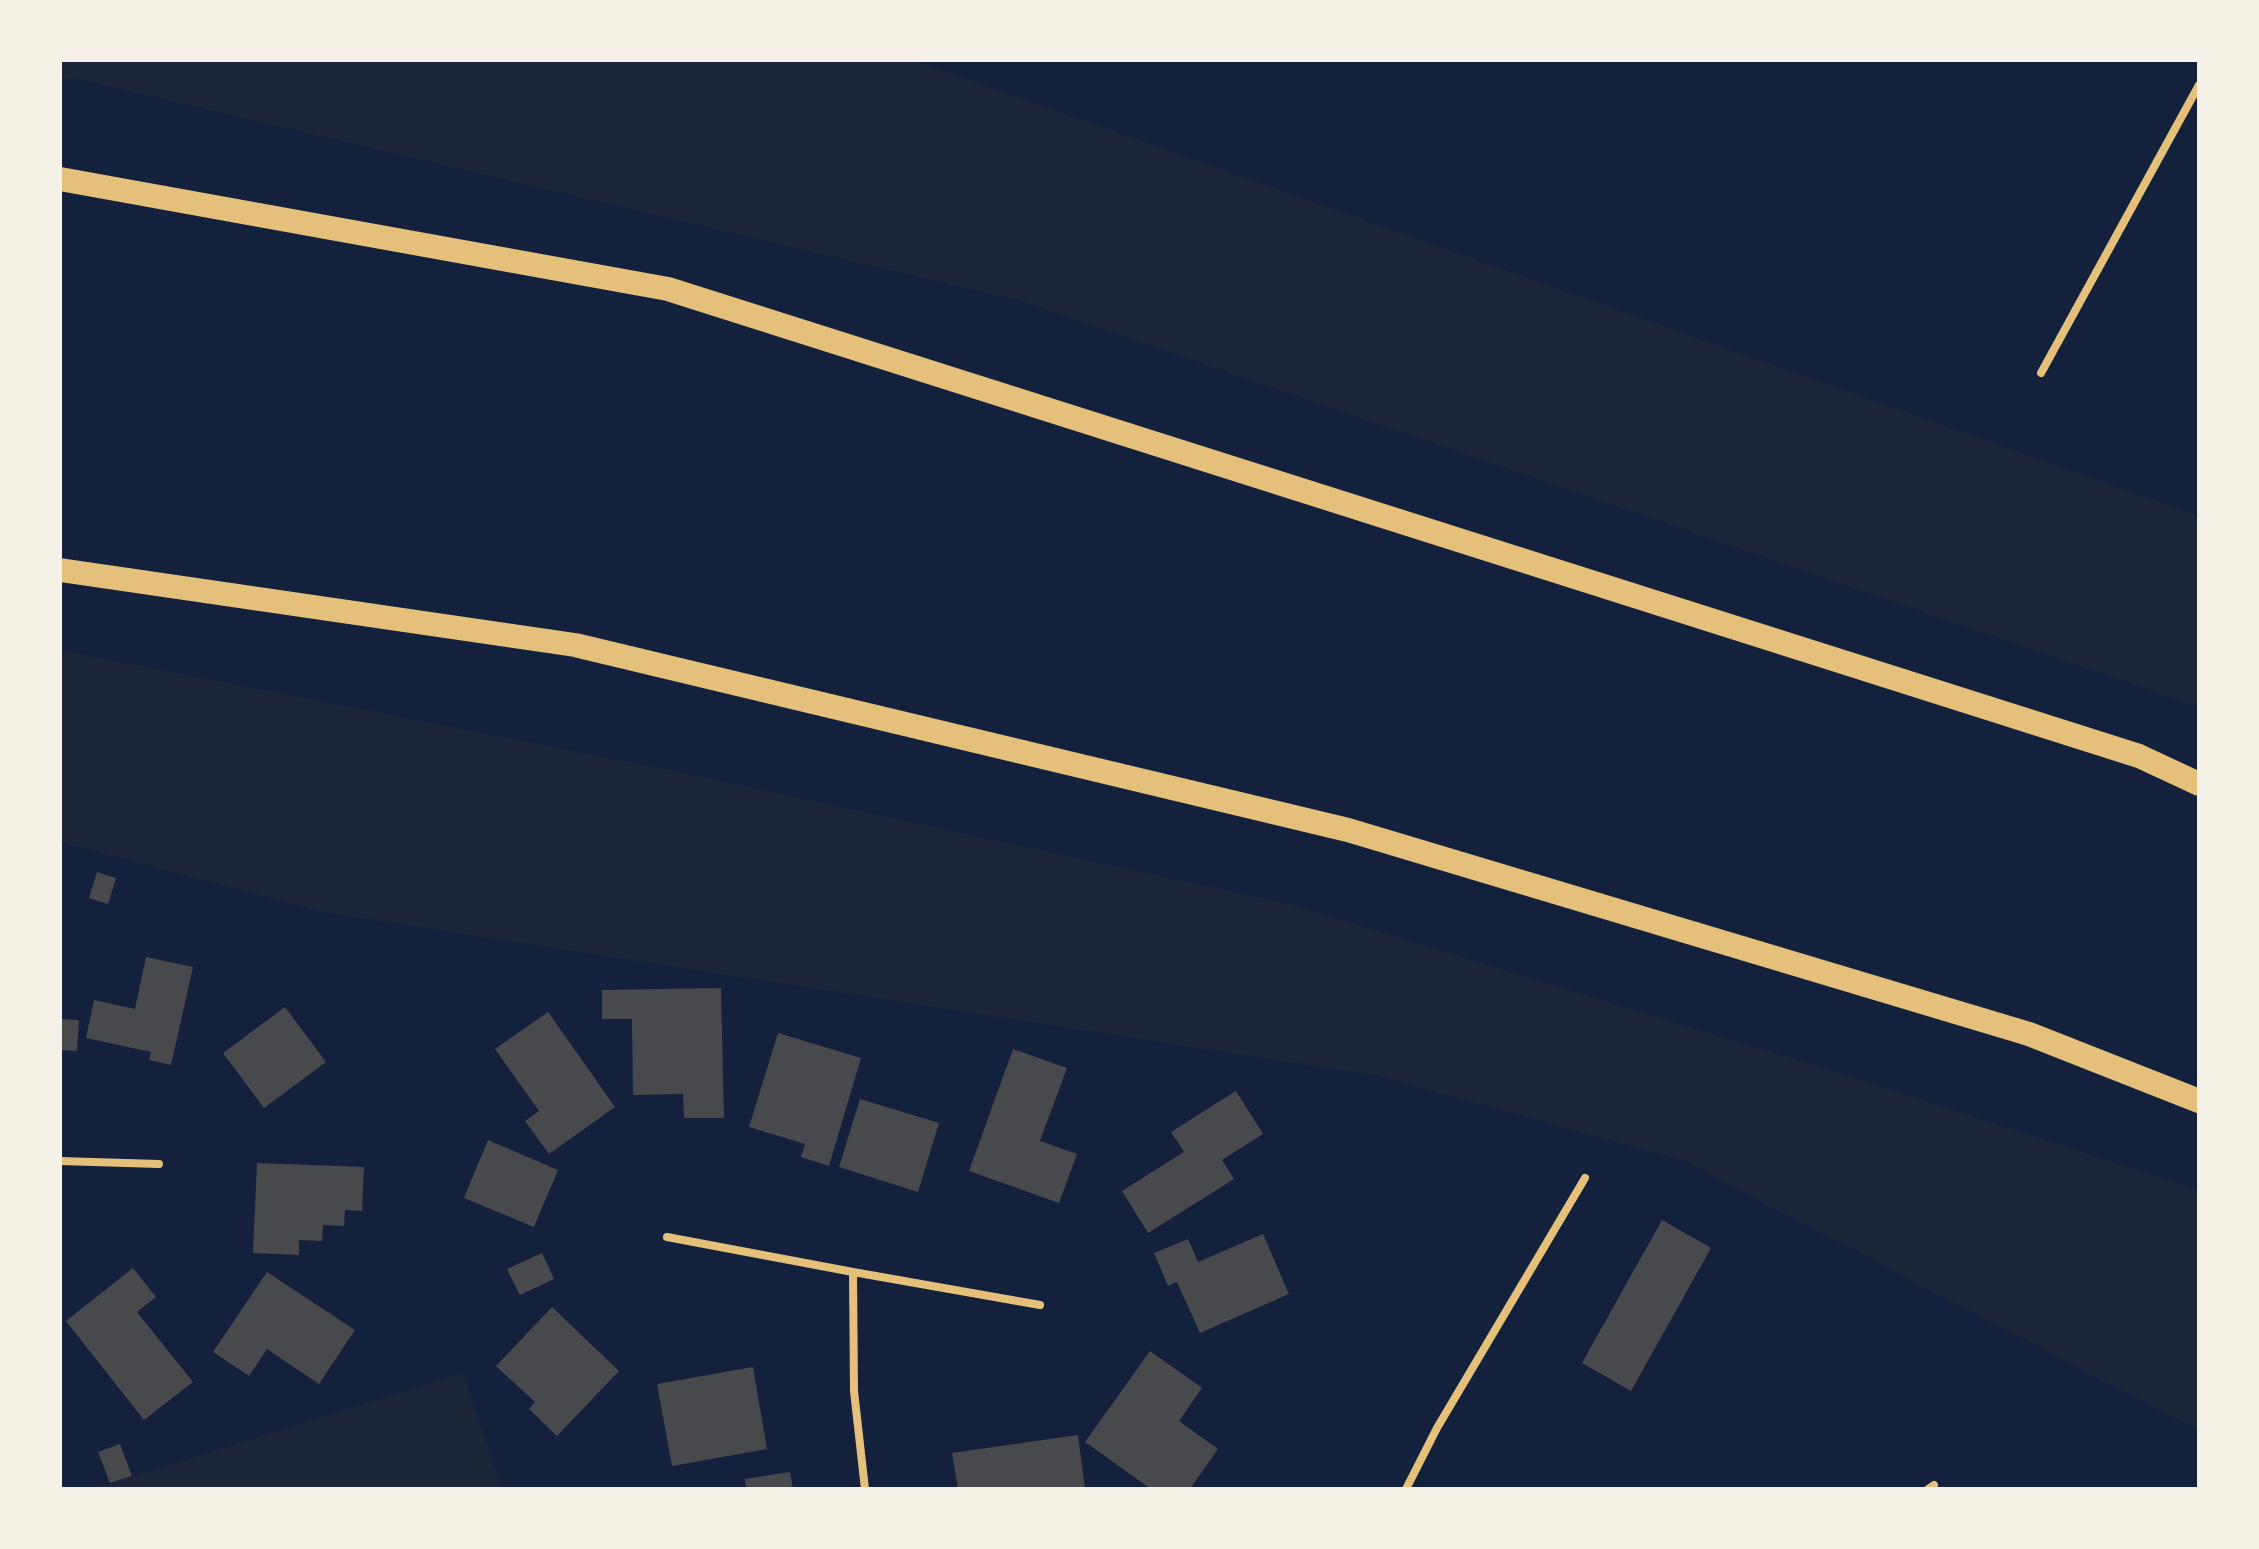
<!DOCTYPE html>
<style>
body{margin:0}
#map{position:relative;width:2259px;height:1549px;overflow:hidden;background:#14213d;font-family:Bitter,serif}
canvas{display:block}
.frame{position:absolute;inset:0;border:62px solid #f6f1e7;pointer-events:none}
</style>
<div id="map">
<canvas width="2259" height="1549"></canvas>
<div class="frame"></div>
</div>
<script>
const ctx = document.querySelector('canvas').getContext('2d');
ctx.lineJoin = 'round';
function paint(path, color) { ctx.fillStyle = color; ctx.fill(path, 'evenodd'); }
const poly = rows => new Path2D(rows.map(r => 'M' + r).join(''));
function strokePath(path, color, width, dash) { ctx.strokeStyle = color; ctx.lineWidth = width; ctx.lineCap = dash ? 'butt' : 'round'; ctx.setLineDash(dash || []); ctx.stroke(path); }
paint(poly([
 [60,60,913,60,2199,516,2199,707,1021,301,83,80,60,79],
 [60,650,670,770,1289,904,1830,1070,2199,1190,2199,1431,1684,1161,1379,1076,323,912,60,842],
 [462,1373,503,1489,93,1489]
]), '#1d2539');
paint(poly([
 [97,872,116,878,108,904,89,898],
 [146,957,193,967,171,1065,149,1060,151,1052,86,1038,94,1000,135,1009],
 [721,988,724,1118,684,1118,683,1094,633,1095,632,1019,602,1019,602,990],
 [285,1007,326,1062,264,1108,223,1053],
 [548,1012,615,1107,549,1154,525,1121,539,1111,495,1049],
 [60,1019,79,1020,77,1051,60,1050],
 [778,1033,861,1058,829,1166,801,1157,805,1144,749,1127],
 [1013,1049,1067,1068,1040,1141,1077,1154,1059,1203,969,1171],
 [1236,1091,1263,1134,1222,1160,1234,1179,1148,1233,1122,1191,1184,1152,1171,1132],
 [860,1099,939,1123,918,1192,839,1167],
 [488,1140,558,1170,534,1227,464,1198],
 [257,1163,364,1167,362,1211,345,1210,344,1226,323,1225,322,1241,299,1240,299,1255,253,1253],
 [1662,1220,1711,1248,1631,1391,1582,1363],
 [1263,1234,1289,1294,1200,1333,1177,1282,1168,1286,1154,1253,1188,1239,1198,1262],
 [542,1253,554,1279,520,1295,507,1269],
 [133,1268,156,1297,137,1312,193,1382,144,1420,66,1321],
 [267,1272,355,1330,319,1384,267,1349,249,1376,213,1352],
 [552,1307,619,1371,557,1436,529,1409,535,1402,496,1366],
 [1150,1351,1202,1388,1179,1421,1218,1449,1190,1489,1151,1489,1085,1442],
 [753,1367,767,1449,672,1466,657,1384],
 [1078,1435,1085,1489,958,1489,952,1453],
 [120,1444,132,1476,110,1483,98,1452],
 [790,1472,793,1489,746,1489,745,1479]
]), '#48494c');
strokePath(poly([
 [2041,373,2199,85],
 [60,1161,159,1164],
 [667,1237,853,1272,854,1391,865,1489],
 [853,1272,1040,1305],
 [1406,1489,1437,1428,1585,1178],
 [1928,1489,1934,1485]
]), '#e5c07b', 8);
strokePath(poly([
 [60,179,668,289,2139,756,2199,784],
 [60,570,575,645,1348,830,2029,1034,2199,1101]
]), '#e5c07b', 24);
</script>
